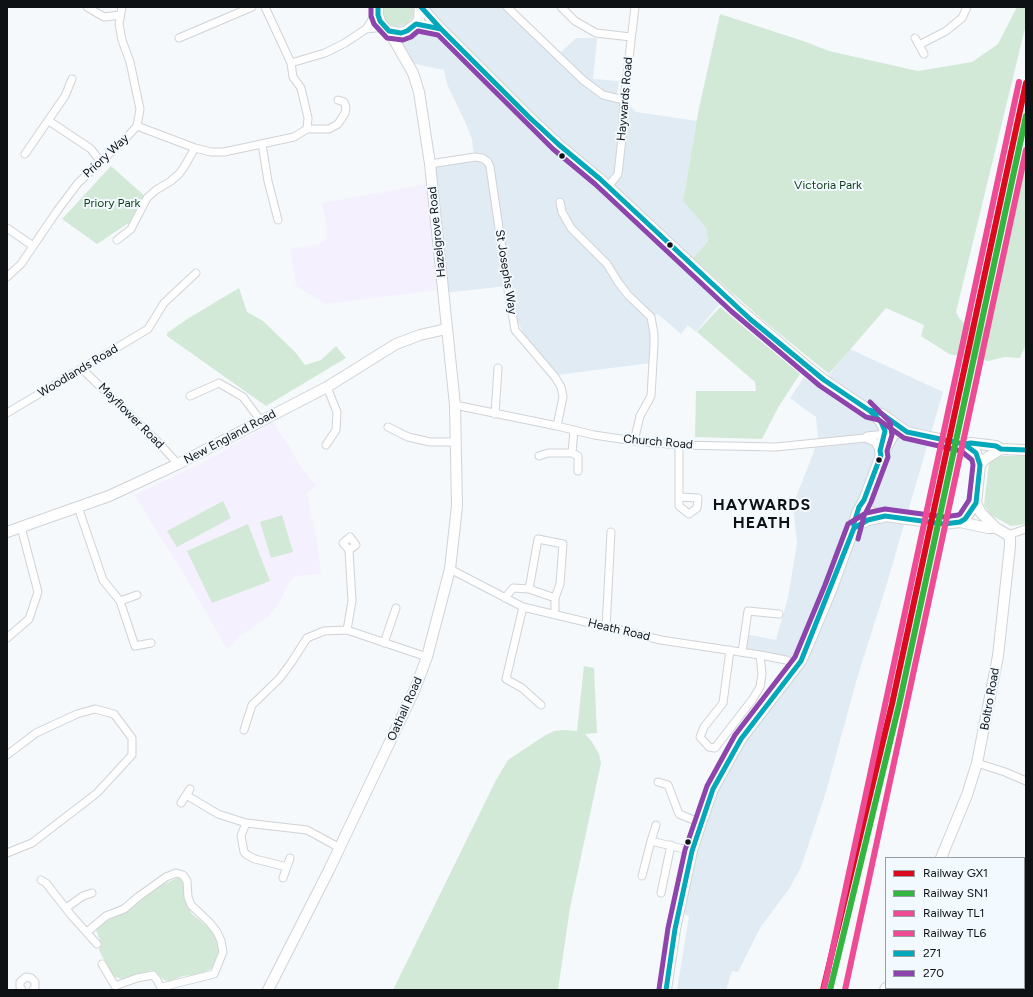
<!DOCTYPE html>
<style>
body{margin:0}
#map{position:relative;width:1033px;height:997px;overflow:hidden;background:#f5f9fc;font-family:Figtree,sans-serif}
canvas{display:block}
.frame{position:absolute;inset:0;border:8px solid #0f1214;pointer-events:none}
.legend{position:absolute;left:885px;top:857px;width:140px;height:132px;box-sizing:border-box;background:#f2f9ff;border:1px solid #979da1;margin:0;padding:5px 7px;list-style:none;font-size:12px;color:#0f1214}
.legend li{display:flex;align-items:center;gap:8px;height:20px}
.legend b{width:20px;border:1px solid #979da1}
</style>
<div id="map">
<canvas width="1033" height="997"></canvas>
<div class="frame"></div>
<ul class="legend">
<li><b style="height:5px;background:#dc0a1e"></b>Railway GX1</li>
<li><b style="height:5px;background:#33b540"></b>Railway SN1</li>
<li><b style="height:5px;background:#ee4b95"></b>Railway TL1</li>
<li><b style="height:5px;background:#ee4b95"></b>Railway TL6</li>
<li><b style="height:5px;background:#03a8ba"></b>271</li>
<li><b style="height:5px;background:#8e44ad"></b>270</li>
</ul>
</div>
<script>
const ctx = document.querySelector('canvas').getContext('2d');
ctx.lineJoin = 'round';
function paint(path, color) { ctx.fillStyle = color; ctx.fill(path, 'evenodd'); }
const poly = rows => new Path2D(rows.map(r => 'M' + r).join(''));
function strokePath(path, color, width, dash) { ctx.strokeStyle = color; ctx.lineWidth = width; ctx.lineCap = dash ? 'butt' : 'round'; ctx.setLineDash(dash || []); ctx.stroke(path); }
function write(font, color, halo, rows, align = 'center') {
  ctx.font = font + ' Figtree,sans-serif'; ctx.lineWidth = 4; ctx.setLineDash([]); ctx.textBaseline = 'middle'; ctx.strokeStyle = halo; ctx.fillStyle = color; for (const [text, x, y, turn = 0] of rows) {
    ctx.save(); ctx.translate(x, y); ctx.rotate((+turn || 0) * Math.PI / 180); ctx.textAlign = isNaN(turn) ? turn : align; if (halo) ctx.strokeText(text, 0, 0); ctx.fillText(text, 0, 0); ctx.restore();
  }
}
paint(poly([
 [378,7,509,7,557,56,576,38,597,38,593,79,619,81,616,98,624,100,636,112,697,121,683,201,706,228,708,241,693,258,734,295,719,305,696,332,688,325,681,334,658,314,651,317,650,363,558,375,525,336,519,324,514,326,507,286,443,293,430,164,474,157,472,139,466,124,447,84,444,70,406,62],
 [850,349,943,392,884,593,858,675,825,795,801,867,789,889,760,928,738,972,732,971,726,990,677,990,689,916,679,911,700,823,741,739,797,665,742,652,745,634,776,640,788,598,797,543,793,505,813,454,818,436,816,417,790,398,804,377,819,388]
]), '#e1ebf3');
paint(poly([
 [427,184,438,290,326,304,296,286,290,249,319,244,327,238,327,227,322,203],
 [273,422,289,446,298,462,309,478,317,486,307,493,317,543,321,574,296,576,288,583,279,604,268,617,240,636,227,649,185,576,134,495,202,463]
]), '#f4f0fd');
paint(poly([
 [383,7,413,7,413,15,407,24,395,26,391,25,385,20,382,12],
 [1017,7,1026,7,1026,24,956,312,959,318,965,324,968,322,986,326,1008,235,1026,146,1026,345,1021,355,1020,358,1005,357,988,361,949,354,921,336,924,325,886,308,829,374,765,322,693,258,708,241,706,228,683,201,699,108,720,14,803,41,829,51,918,71,972,62,998,44],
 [111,166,147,198,135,222,127,224,97,244,62,219],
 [239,288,247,312,263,321,296,353,305,365,321,360,336,346,346,358,266,406,167,336,167,333,189,318],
 [720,307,800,374,779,406,762,439,695,437,696,391,756,391,755,382,697,332],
 [1018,455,1026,455,1026,524,1011,526,991,515,984,505,989,463,999,456,1017,456],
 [223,501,231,518,177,547,167,531],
 [282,515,293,552,271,558,260,522],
 [248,524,270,581,212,603,187,551],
 [584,666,594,668,597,733,585,734,592,742,599,754,601,763,570,908,558,990,393,990,496,780,508,760,544,736,554,731,565,730,577,731],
 [179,877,183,882,186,899,191,913,210,929,218,941,221,950,216,962,211,969,199,974,183,976,170,981,164,980,152,970,122,979,112,976,99,950,100,940,96,930,103,922,126,912,160,886]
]), '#d3e9d7');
const street = poly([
 [87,7,104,17,120,15],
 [265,7,291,63,293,77,301,88,308,118,307,129],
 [507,7,583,80,603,95,624,100],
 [561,7,575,21,596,33,631,37],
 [366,29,384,27],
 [179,38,252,7],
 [915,38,924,54],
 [919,45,946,31,962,18,967,7],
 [291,63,325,53,345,43,366,29,372,20,377,9],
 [49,121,91,149,100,161],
 [137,126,195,148,211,152,224,152,294,137,307,129],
 [307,129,329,129,338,124,345,113,346,107,344,102,338,100],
 [262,144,268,181,278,220],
 [25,154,65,96,72,79],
 [430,164,475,157,482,158,488,162,490,167,509,296,515,330,555,377,561,387,563,397,557,426],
 [608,187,618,174,622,138,624,100,635,7],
 [560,202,562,212,571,228,607,264,618,282,628,295,651,317,654,334,654,345,651,396,640,416,634,441],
 [7,228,33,246],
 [117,240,131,229,147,198,156,190,171,181,179,174,184,167,195,148],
 [7,277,21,264,57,211,78,183,126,138,137,126,140,109,130,62,122,40,119,24,122,7],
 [82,369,158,442,178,464],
 [190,396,219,383,243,397,261,421],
 [455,405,557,426,594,435,634,441,679,445,776,447,865,438,867,436,887,434],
 [7,413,148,329,164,303,196,273],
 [495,414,498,368],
 [388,427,408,437,430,442,456,442],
 [865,438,875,442,880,451],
 [326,445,336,430,337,412,327,387],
 [679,445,679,506,689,514,697,508,698,498,680,497],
 [572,453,578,456,578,471],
 [539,456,548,453,572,453,574,430],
 [78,507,103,580,120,601,135,646,151,643],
 [1008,535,1026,529],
 [350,537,356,545,349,550,343,543,350,537],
 [450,569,523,607,661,640,760,655,786,660,797,665],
 [529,589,538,539,563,544,560,584,555,598],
 [505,598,513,588,529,589,555,598,555,615],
 [120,601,137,595],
 [523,607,506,679,522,688,541,705],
 [606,628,611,532],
 [347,630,352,601,349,550],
 [7,638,29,619,38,592,21,527],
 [384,643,396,608],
 [730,650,723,703,704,727,700,737,709,747,715,748,752,700,760,687,762,674,760,655],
 [742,652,748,611,779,614],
 [244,730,252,705,279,679,291,663,307,638,324,631,347,630,427,657],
 [7,755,36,733,77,714,95,709,114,714,132,738,132,755,97,793,32,843,7,853],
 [977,763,1005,772,1026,781],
 [658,782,668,785,679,814,701,823],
 [186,795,218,814,246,823,307,830,340,848],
 [181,803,190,789],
 [246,823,241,836,244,852,247,855,255,859,287,867],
 [651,841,656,825],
 [642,876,651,841,692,851],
 [283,878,290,858],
 [41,880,46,883,71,915,97,944],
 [661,893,671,845],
 [66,908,83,896,92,893],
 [1024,926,1026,927],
 [87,932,106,916,124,909,138,897,166,877,176,873,183,875,187,881,188,897,191,905,210,923,217,932,221,941,223,952,214,974,162,987],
 [102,964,115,986,137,978,153,975,157,980,162,990],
 [22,990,20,987,20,982,26,977,31,978,35,982,35,987,33,990]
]);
const secondary = poly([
 [378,7,378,15,380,21,384,27,389,31,401,33,407,31,416,24,419,19,420,7],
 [421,7,441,29,529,117,558,144,600,179,736,306,809,368,824,380,870,411,881,422,885,431,880,451,881,455],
 [416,24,441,29],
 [874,412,882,414,907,432,929,437,964,444,971,443,996,446,1001,449,1026,450],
 [980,465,985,459,1001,449],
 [864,500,865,507,868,511,885,516,944,524,960,522,988,528,996,528],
 [960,522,965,519,976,503,980,465,976,453,964,444],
 [854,528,860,524,868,520,883,517],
 [7,532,109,496,178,464,327,387,396,344,420,335,446,329],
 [941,858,967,795,977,763,998,656,1010,546,1010,538,1008,535,996,528,981,513,976,503],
 [1024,904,1026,901],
 [268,990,329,870,415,689,427,657,450,569,457,506,455,405,430,164,419,92,413,73,389,31],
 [666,990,675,929,692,851,701,823,713,789,741,739,801,661,807,648,832,588,854,528,854,523,857,513,864,500,881,455,884,452,893,435,895,433,907,432],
 [885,990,886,988],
 [969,990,970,988],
 [979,990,980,988]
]);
strokePath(street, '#d0d3d6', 9);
strokePath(secondary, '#d0d3d6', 12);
strokePath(street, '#fefeff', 7);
strokePath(secondary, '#fefeff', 10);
strokePath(poly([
 [378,7,378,15,380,21,389,31,401,33,407,31,416,24,441,29,449,37],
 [421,7,441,29,529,117,558,144,600,179,750,319,824,380,870,411,881,422,885,431,880,451,881,455,864,500,859,507,854,523,854,528,801,661,741,739,713,789,692,851,675,929,666,990],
 [870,410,882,414,907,432,964,444,971,443,996,446,1001,449,1026,450],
 [854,528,868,520,885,516,944,524,960,522,965,519,976,503,980,465,976,453,964,444]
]), '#03a8ba', 5);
strokePath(poly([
 [371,7,371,16,374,24,387,38,403,40,411,37,418,31,438,35,553,149,595,184,731,311,820,386,866,417,879,420,904,438,961,451,972,460,973,465,969,500,960,514,958,515,944,517,885,509,866,513,848,524,825,585,795,657,735,735,707,786,685,850,668,928,659,989],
 [858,539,864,516,871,502,888,457,887,451,892,435,890,422,870,402]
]), '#8e44ad', 5);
strokePath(poly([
 [823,990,892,704,1026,83]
]), '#dc0a1e', 6);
strokePath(poly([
 [830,990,899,705,1026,116]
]), '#33b540', 6);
strokePath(poly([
 [824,989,1019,82]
]), '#ee4b95', 6);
strokePath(poly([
 [845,990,1026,150]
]), '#ee4b95', 6);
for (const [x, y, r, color] of [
 [562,156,3.5,"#0f1214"],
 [670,245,3.5,"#0f1214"],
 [879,460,3.5,"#0f1214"],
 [688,842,3.5,"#0f1214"]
]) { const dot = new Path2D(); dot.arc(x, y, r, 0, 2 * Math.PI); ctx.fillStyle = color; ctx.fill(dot); strokePath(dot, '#f2f9ff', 1.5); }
write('12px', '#0f1214', '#f2f9ff', [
 ["Haywards Road",625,99,-85],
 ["Priory Way",106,156,-43],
 ["Hazelgrove Road",437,232,-96],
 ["St Josephs Way",506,272,81],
 ["Woodlands Road",78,371,-31],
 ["Mayflower Road",131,416,45],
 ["New England Road",230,437,-28],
 ["Church Road",658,442,5],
 ["Heath Road",619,630,13],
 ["Boltro Road",990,699,-80],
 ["Oathall Road",405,709,-66]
]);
write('12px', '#0f3f16', '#f2f9ff', [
 ["Victoria Park",828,185],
 ["Priory Park",112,203]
]);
ctx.letterSpacing = '1px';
write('bold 16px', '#0f1214', '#f2f9ff', [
 ["HAYWARDS",762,505],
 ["HEATH",762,523]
]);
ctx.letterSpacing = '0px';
</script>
